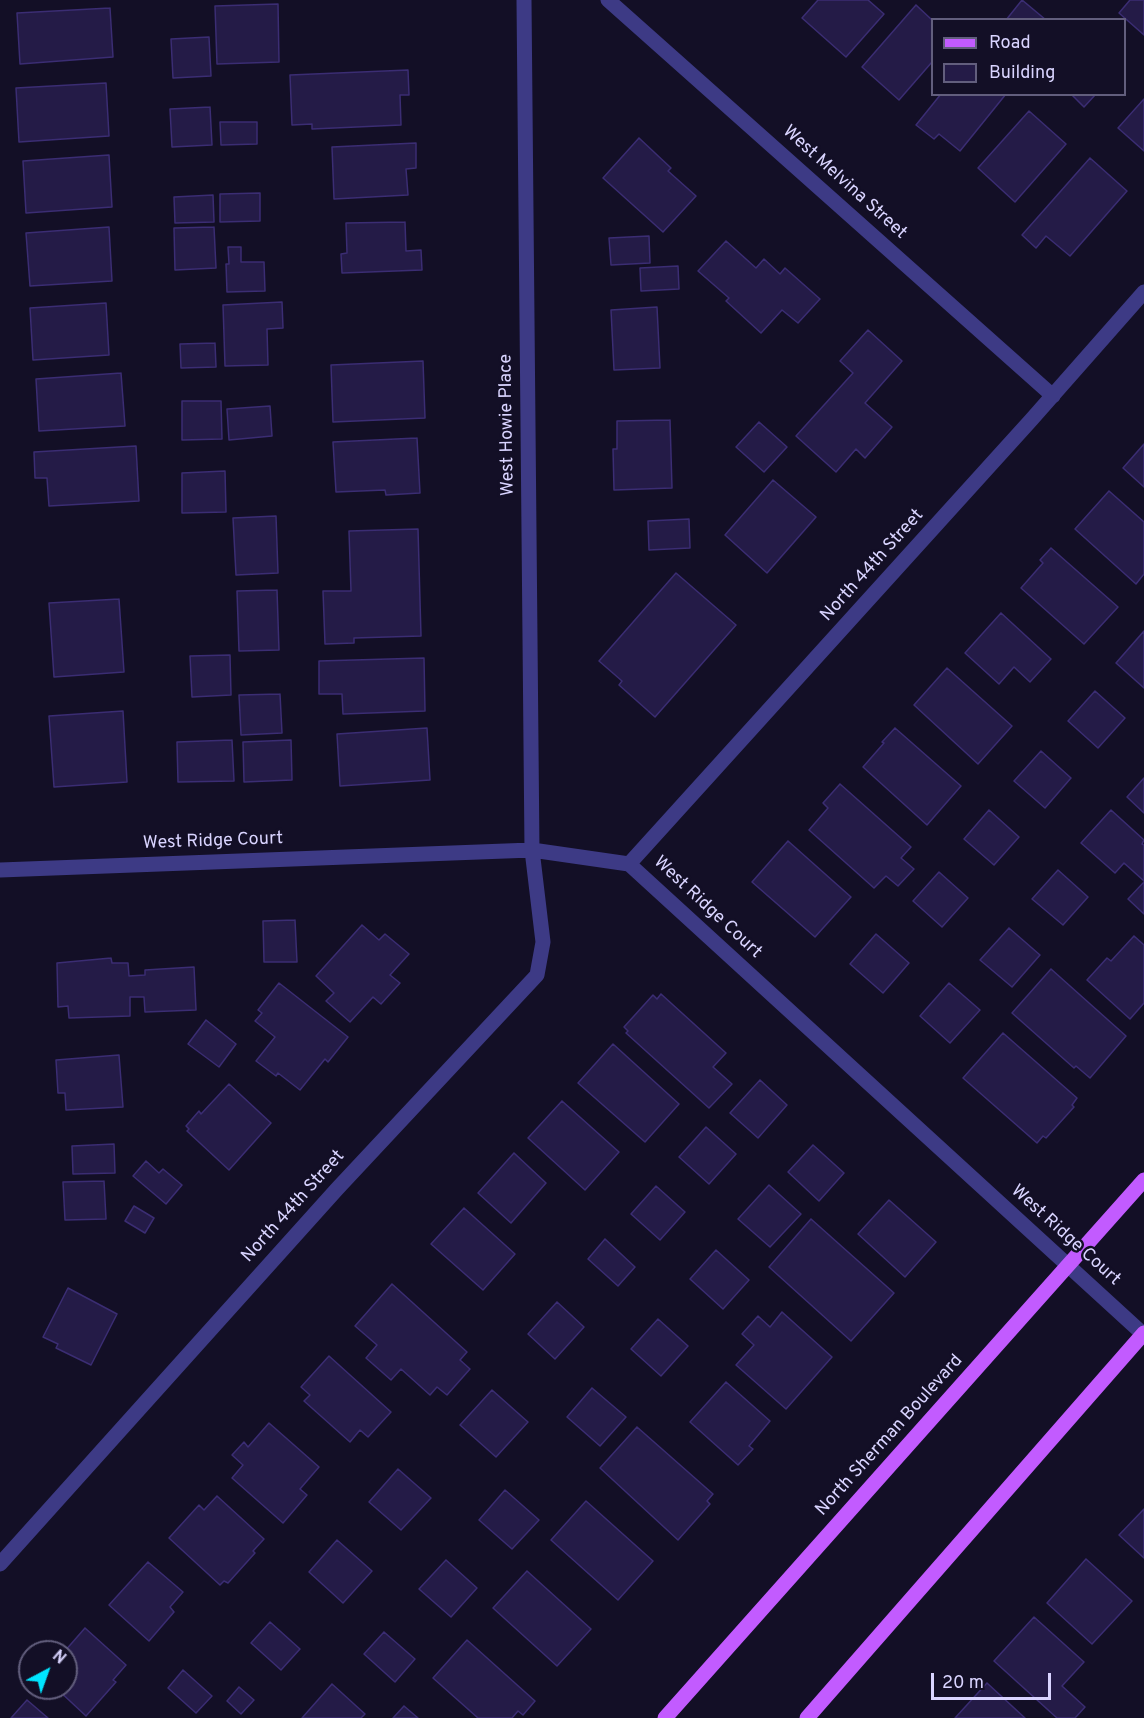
<!DOCTYPE html>
<style>
body{margin:0}
#map{position:relative;width:1144px;height:1718px;overflow:hidden;background:#130f26;font-family:Overpass,sans-serif}
canvas{display:block}
.legend{position:absolute;left:931px;top:18px;width:195px;height:78px;box-sizing:border-box;background:#130f26;border:2px solid #625e7d;margin:0;padding:8px 10px;list-style:none;font-size:18px;color:#d9d4ff}
.legend li{display:flex;align-items:center;gap:12px;height:30px}
.legend b{width:30px;border:2px solid #625e7d}
.north{position:absolute;left:18px;top:1640px;width:60px;height:60px;box-sizing:border-box;background:#130f26;border:2px solid #625e7d;border-radius:50%;rotate:41deg;font-size:16px;font-weight:700;line-height:24px;text-align:center;color:#d9d4ff}
.north::after{content:'';display:block;margin:auto;width:21px;height:27px;background:#00e5ff;clip-path:polygon(50% 0,100% 100%,50% 72%,0 100%)}
.scale{position:absolute;left:931px;top:1673px;width:120px;height:27px;box-sizing:border-box;border:3px solid #d9d4ff;border-top:0;padding-left:8px;font-size:18px;line-height:21px;white-space:nowrap;color:#d9d4ff;-webkit-text-stroke:4px #130f26;paint-order:stroke}
</style>
<div id="map">
<canvas width="1144" height="1718"></canvas>
<ul class="legend">
<li><b style="height:8px;background:#c25bff"></b>Road</li>
<li><b style="height:16px;background:#241b47"></b>Building</li>
</ul>
<div class="north">N</div>
<div class="scale">20 m</div>
</div>
<script>
const ctx = document.querySelector('canvas').getContext('2d');
ctx.lineJoin = 'round';
function paint(path, color) { ctx.fillStyle = color; ctx.fill(path, 'evenodd'); }
const poly = rows => new Path2D(rows.map(r => 'M' + r).join(''));
function strokePath(path, color, width, dash) { ctx.strokeStyle = color; ctx.lineWidth = width; ctx.lineCap = dash ? 'butt' : 'round'; ctx.setLineDash(dash || []); ctx.stroke(path); }
function write(font, color, halo, rows, align = 'center') {
  ctx.font = font + ' Overpass,sans-serif'; ctx.lineWidth = 5; ctx.setLineDash([]); ctx.textBaseline = 'middle'; ctx.strokeStyle = halo; ctx.fillStyle = color; for (const [text, x, y, turn = 0] of rows) {
    ctx.save(); ctx.translate(x, y); ctx.rotate((+turn || 0) * Math.PI / 180); ctx.textAlign = isNaN(turn) ? turn : align; if (halo) ctx.strokeText(text, 0, 0); ctx.fillText(text, 0, 0); ctx.restore();
  }
}
const building = poly([
 [818,0,868,0,884,14,846,57,802,18,818,0],
 [1022,0,1046,20,1006,20,1022,0],
 [1130,0,1144,0,1144,35,1119,13,1130,0],
 [278,4,279,62,217,64,215,6,278,4],
 [916,5,932,20,932,62,899,100,862,67,916,5],
 [110,8,113,57,20,64,17,13,110,8],
 [209,37,211,76,173,78,171,39,209,37],
 [408,70,409,95,400,95,401,125,312,129,312,124,292,125,290,75,408,70],
 [106,83,109,136,19,142,16,88,106,83],
 [941,94,1006,94,960,151,939,134,934,139,916,125,941,94],
 [1071,94,1096,94,1084,107,1071,94],
 [1144,99,1144,151,1118,128,1144,99],
 [210,107,212,145,172,147,170,109,210,107],
 [1029,111,1066,144,1015,202,978,168,1029,111],
 [220,122,257,122,257,144,221,145,220,122],
 [639,138,671,168,668,171,696,196,663,232,603,178,639,138],
 [416,143,416,168,406,169,408,195,334,199,332,147,416,143],
 [109,155,112,207,26,213,23,161,109,155],
 [1090,158,1127,191,1070,256,1046,236,1036,248,1022,235,1090,158],
 [260,193,260,221,220,222,220,194,260,193],
 [213,195,214,222,175,223,174,197,213,195],
 [405,222,406,251,421,250,422,270,342,273,341,254,347,253,346,223,405,222],
 [109,227,112,281,30,286,26,233,109,227],
 [214,227,216,268,175,270,174,228,214,227],
 [649,236,650,263,611,265,609,238,649,236],
 [726,241,756,268,764,259,780,274,785,268,820,299,798,323,782,310,761,333,726,301,729,298,698,271,726,241],
 [228,247,241,247,241,262,264,262,265,291,227,292,226,264,229,264,228,247],
 [678,266,679,289,641,291,640,268,678,266],
 [282,302,283,328,267,329,268,365,225,366,223,305,282,302],
 [106,303,109,355,33,360,30,308,106,303],
 [657,307,660,368,614,370,611,310,657,307],
 [868,330,902,361,865,403,892,427,865,458,856,449,836,472,796,436,853,373,840,361,868,330],
 [215,343,216,367,181,368,180,344,215,343],
 [423,361,425,418,333,422,331,365,423,361],
 [121,373,125,426,39,431,36,379,121,373],
 [182,401,221,401,222,439,182,440,182,401],
 [270,406,272,436,229,440,227,409,270,406],
 [670,420,672,488,614,490,613,449,617,449,617,421,670,420],
 [759,422,787,447,764,472,736,447,759,422],
 [417,438,420,493,386,495,385,490,336,492,333,442,417,438],
 [1144,444,1144,487,1123,468,1144,444],
 [136,446,139,501,49,506,47,478,35,478,34,452,136,446],
 [225,471,226,512,182,513,182,473,225,471],
 [773,480,816,517,767,573,725,535,773,480],
 [1109,491,1144,522,1144,574,1136,584,1075,529,1109,491],
 [276,516,278,573,236,575,233,518,276,516],
 [689,519,690,548,649,550,648,521,689,519],
 [418,529,421,636,354,638,354,643,325,644,323,591,351,591,349,531,418,529],
 [1051,548,1118,607,1084,644,1021,588,1043,563,1040,560,1051,548],
 [676,573,736,625,655,717,619,685,622,681,599,661,676,573],
 [277,590,279,650,239,651,237,591,277,590],
 [119,599,124,672,54,677,49,603,119,599],
 [1001,613,1051,659,1030,682,1014,667,999,684,965,653,1001,613],
 [1144,631,1144,688,1116,663,1144,631],
 [230,655,231,695,192,697,190,656,230,655],
 [424,658,425,711,343,714,342,694,319,694,319,661,424,658],
 [947,668,1012,726,978,764,914,705,947,668],
 [1095,691,1125,718,1098,748,1068,721,1095,691],
 [280,694,282,733,241,735,239,695,280,694],
 [123,711,127,782,54,787,49,716,123,711],
 [427,728,430,780,340,786,337,734,427,728],
 [895,728,961,786,927,825,863,767,884,743,882,742,895,728],
 [232,740,234,781,178,782,177,742,232,740],
 [291,740,292,780,244,782,243,742,291,740],
 [1041,751,1071,778,1045,808,1014,781,1041,751],
 [1144,778,1144,813,1127,797,1144,778],
 [840,784,911,847,901,858,914,869,898,886,886,876,874,888,809,830,828,808,823,803,840,784],
 [989,810,1019,837,994,865,964,839,989,810],
 [1111,810,1144,840,1142,844,1144,845,1144,881,1124,863,1115,873,1081,843,1111,810],
 [788,841,851,897,815,937,752,882,788,841],
 [1058,870,1088,897,1063,925,1032,899,1058,870],
 [939,872,968,898,942,927,913,901,939,872],
 [1144,882,1144,914,1128,899,1144,882],
 [295,920,297,962,264,962,263,921,295,920],
 [362,925,379,940,385,934,409,954,390,975,400,983,381,1004,373,997,350,1022,326,1001,334,993,316,976,362,925],
 [1009,928,1040,955,1012,987,980,960,1009,928],
 [876,934,909,963,883,993,850,964,876,934],
 [1134,936,1144,945,1144,1003,1130,1019,1087,980,1107,958,1111,961,1134,936],
 [111,958,112,963,128,963,129,976,145,975,145,970,194,967,196,1010,145,1012,144,997,130,997,130,1016,69,1018,68,1006,58,1007,57,963,111,958],
 [1051,969,1126,1036,1090,1078,1076,1066,1074,1068,1012,1013,1051,969],
 [279,983,348,1037,328,1062,325,1059,300,1090,278,1073,276,1076,256,1061,275,1037,255,1021,262,1013,258,1010,279,983],
 [949,983,980,1010,950,1043,920,1016,949,983],
 [661,994,726,1053,713,1067,732,1084,709,1108,626,1033,628,1031,624,1027,653,995,657,999,661,994],
 [206,1020,236,1044,219,1067,188,1044,206,1020],
 [1003,1033,1077,1098,1072,1105,1074,1107,1046,1138,1043,1136,1037,1143,963,1078,1003,1033],
 [613,1044,679,1104,645,1142,578,1083,613,1044],
 [119,1055,123,1107,66,1110,65,1093,58,1093,56,1060,119,1055],
 [760,1080,787,1105,758,1138,730,1113,760,1080],
 [229,1084,271,1123,229,1170,187,1131,189,1129,186,1126,199,1111,201,1114,229,1084],
 [562,1101,619,1152,585,1190,528,1138,562,1101],
 [706,1127,736,1154,709,1184,679,1157,706,1127],
 [114,1144,115,1173,73,1174,72,1146,114,1144],
 [813,1145,844,1173,819,1201,788,1172,813,1145],
 [514,1153,546,1183,511,1223,478,1193,514,1153],
 [146,1161,159,1173,163,1169,182,1185,166,1204,133,1176,146,1161],
 [104,1181,106,1219,65,1220,63,1182,104,1181],
 [769,1185,801,1214,770,1247,738,1219,769,1185],
 [656,1186,685,1212,660,1240,631,1214,656,1186],
 [889,1200,936,1242,905,1277,858,1234,889,1200],
 [134,1206,154,1218,145,1233,125,1221,134,1206],
 [464,1208,515,1254,483,1290,431,1244,464,1208],
 [811,1219,894,1293,851,1341,769,1267,811,1219],
 [605,1239,635,1267,618,1286,588,1259,605,1239],
 [716,1250,749,1280,723,1309,690,1279,716,1250],
 [392,1284,467,1352,460,1360,470,1369,447,1395,437,1387,430,1395,401,1369,391,1380,366,1358,377,1345,355,1326,392,1284],
 [68,1288,117,1314,91,1365,56,1348,58,1344,43,1337,68,1288],
 [557,1302,584,1327,555,1359,528,1334,557,1302],
 [782,1312,832,1357,786,1409,736,1365,754,1345,742,1334,758,1316,770,1327,782,1312],
 [658,1319,688,1346,661,1376,631,1349,658,1319],
 [329,1356,391,1412,368,1437,360,1430,350,1442,304,1401,310,1395,301,1387,329,1356],
 [726,1382,770,1421,749,1446,753,1449,738,1465,690,1422,726,1382],
 [592,1388,626,1417,600,1446,567,1417,592,1388],
 [492,1390,528,1422,496,1457,460,1425,492,1390],
 [269,1423,319,1467,300,1489,307,1495,283,1523,232,1478,243,1465,232,1455,244,1442,248,1447,269,1423],
 [637,1427,713,1494,707,1501,710,1504,678,1540,600,1468,637,1427],
 [398,1469,431,1498,401,1530,369,1502,398,1469],
 [505,1490,539,1520,512,1549,479,1520,505,1490],
 [217,1496,264,1539,253,1551,255,1553,228,1583,224,1581,220,1585,169,1538,199,1505,204,1510,217,1496],
 [586,1501,653,1561,618,1600,551,1540,586,1501],
 [1144,1509,1144,1558,1119,1535,1144,1509],
 [337,1540,372,1571,343,1603,309,1572,337,1540],
 [1086,1559,1132,1601,1092,1644,1047,1603,1086,1559],
 [446,1560,477,1588,451,1617,419,1589,446,1560],
 [148,1562,183,1592,170,1607,174,1612,149,1641,109,1605,148,1562],
 [527,1571,591,1629,557,1666,493,1608,527,1571],
 [1034,1617,1084,1662,1062,1686,1085,1707,1075,1718,1057,1718,994,1661,1034,1617],
 [270,1622,300,1649,281,1670,251,1643,270,1622],
 [85,1628,126,1665,113,1680,116,1682,86,1716,56,1688,66,1688,66,1652,64,1652,85,1628],
 [384,1632,415,1659,395,1682,364,1654,384,1632],
 [467,1640,535,1701,523,1715,518,1711,512,1718,478,1718,433,1678,467,1640],
 [183,1670,212,1696,196,1713,168,1688,183,1670],
 [987,1683,1025,1718,955,1718,987,1683],
 [332,1684,365,1714,361,1718,302,1718,332,1684],
 [239,1687,254,1700,241,1714,227,1701,239,1687],
 [27,1700,48,1718,11,1718,27,1700],
 [404,1706,418,1718,393,1718,404,1706]
]);
paint(building, '#241b47');
strokePath(building, '#3b2d73', 1.5);
strokePath(poly([
 [608,0,1053,396],
 [629,864,1032,419,1144,292],
 [0,870,532,850,629,864,1143,1334],
 [0,1564,337,1189,537,975,543,942,532,850,524,0]
]), '#3d3a85', 15);
strokePath(poly([
 [665,1718,1144,1180],
 [807,1718,1144,1333]
]), '#c25bff', 15);
write('18px', '#d9d4ff', '#130f26', [
 ["West Melvina Street",844,183,42],
 ["West Howie Place",508,425,-91],
 ["North 44th Street",873,566,-48],
 ["West Ridge Court",213,842,-2],
 ["West Ridge Court",707,908,43],
 ["North 44th Street",294,1207,-48],
 ["West Ridge Court",1065,1236,42],
 ["North Sherman Boulevard",890,1436,-48]
]);
</script>
